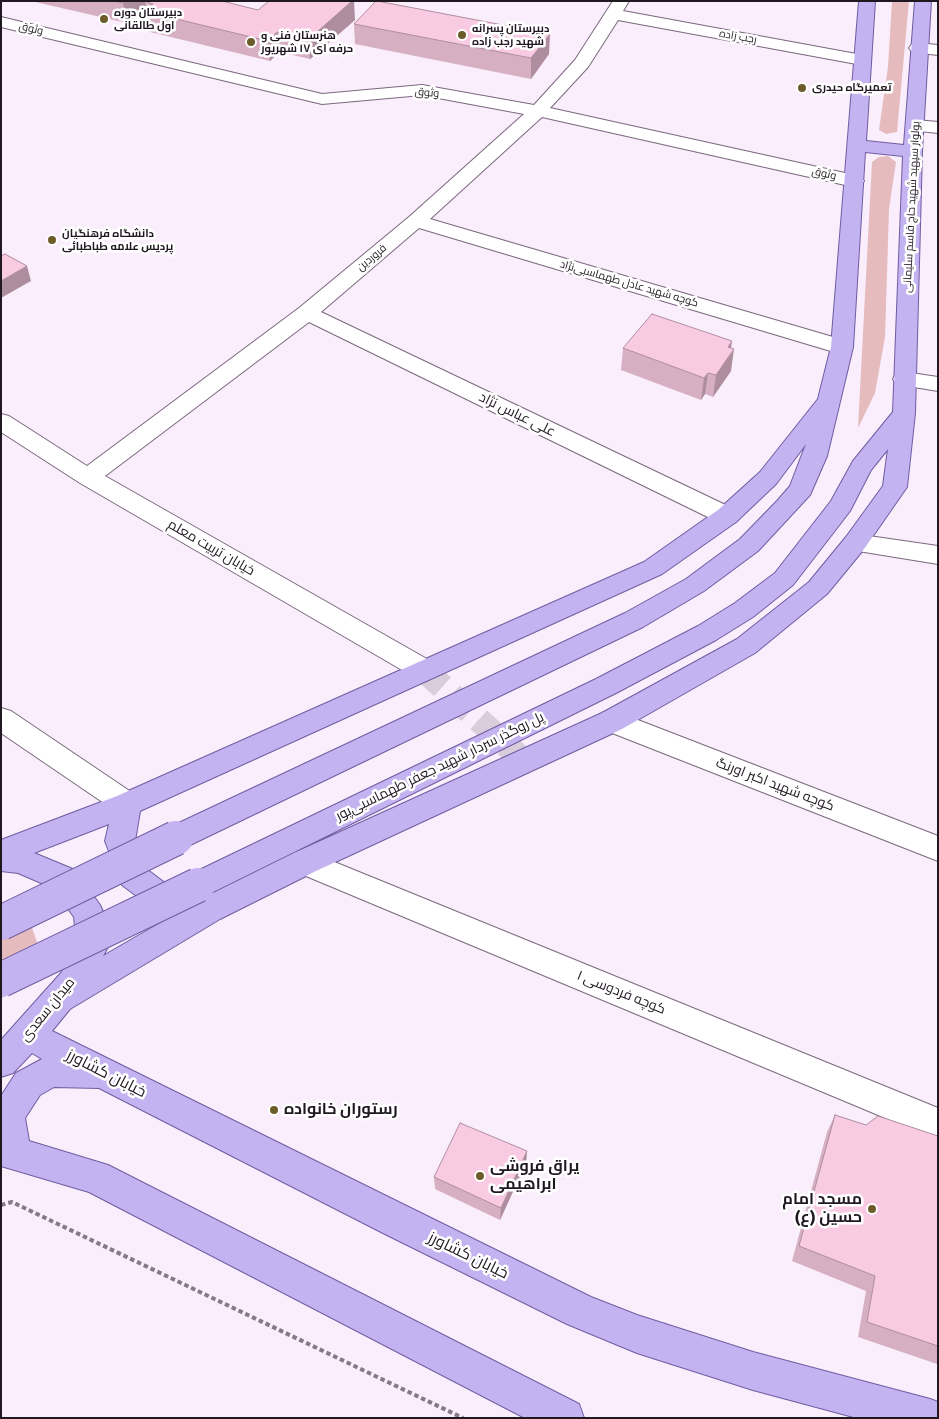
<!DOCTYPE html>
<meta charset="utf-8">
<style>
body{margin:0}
#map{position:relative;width:939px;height:1419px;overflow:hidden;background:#faedfc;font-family:Signika,sans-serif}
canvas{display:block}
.frame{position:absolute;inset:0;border:2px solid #1f1820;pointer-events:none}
</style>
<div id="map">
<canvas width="939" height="1419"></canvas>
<div class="frame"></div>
</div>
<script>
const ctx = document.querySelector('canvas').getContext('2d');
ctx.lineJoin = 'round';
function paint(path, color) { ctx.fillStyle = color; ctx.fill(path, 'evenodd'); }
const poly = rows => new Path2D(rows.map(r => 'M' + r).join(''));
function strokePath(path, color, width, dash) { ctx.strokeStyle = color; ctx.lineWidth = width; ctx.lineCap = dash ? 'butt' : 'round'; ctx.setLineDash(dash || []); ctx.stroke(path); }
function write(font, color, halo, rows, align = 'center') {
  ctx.font = font + ' Signika,Cairo,sans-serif'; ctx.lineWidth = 5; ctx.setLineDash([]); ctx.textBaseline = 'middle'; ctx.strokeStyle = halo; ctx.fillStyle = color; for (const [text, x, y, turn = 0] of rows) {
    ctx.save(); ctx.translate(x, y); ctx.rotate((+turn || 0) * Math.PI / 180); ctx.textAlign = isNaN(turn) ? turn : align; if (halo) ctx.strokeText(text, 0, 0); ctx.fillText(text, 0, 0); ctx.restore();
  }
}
paint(poly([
 [892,1,909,1,897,132,886,134,879,130,888,67],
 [888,156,896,162,889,209,885,337,875,393,858,428,872,162,879,157],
 [1,902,16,906,30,922,37,942,29,975,1,999]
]), '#e6bbbd');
strokePath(poly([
 [424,670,524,761]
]), '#d9cddb', 25, [25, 12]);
const minor = poly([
 [613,1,629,1,623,11,862,55,868,56,871,60,868,64,862,65,618,20,588,67,550,108,854,175,861,177,864,181,861,185,854,187,542,117,430,219,850,342,853,347,850,352,842,354,834,352,419,228,321,312,736,510,739,516,736,522,727,524,718,522,309,322,105,476,434,663,437,670,434,677,424,680,414,677,80,483,1,432,1,414,9,416,87,466,299,308,409,217,524,114,422,95,322,104,1,27,1,17,322,94,422,85,534,105,575,60,613,1],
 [918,43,938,45,938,55,912,52,909,48,912,44,918,43],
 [916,120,938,122,938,133,910,130,907,126,910,122,916,120],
 [904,372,938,377,938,391,896,384,893,379,896,374,904,372],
 [855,534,938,546,938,564,846,549,843,543,846,537,855,534],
 [1,708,11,711,137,796,141,804,137,812,127,816,117,812,1,733,1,708],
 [612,710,938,836,938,861,602,729,598,721,602,713,612,710],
 [305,850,938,1108,938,1140,294,871,290,862,294,853,305,850]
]);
const major = poly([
 [859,1,875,1,866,141,904,145,915,1,931,1,922,151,915,413,907,487,864,549,827,594,755,653,622,729,316,871,220,919,70,1009,52,1031,591,1297,637,1315,753,1352,930,1399,938,1402,938,1418,857,1418,753,1390,637,1353,567,1324,385,1234,99,1088,54,1087,40,1095,25,1118,29,1141,108,1165,579,1404,584,1418,525,1418,89,1192,1,1166,1,1096,16,1073,42,1059,32,1053,13,1073,1,1077,1,1040,61,973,77,944,74,917,53,888,18,873,1,871,1,840,117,796,644,562,718,510,760,472,818,399,831,347,859,1],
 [865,152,903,156,893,412,853,461,831,501,775,573,735,603,698,626,596,679,187,876,183,885,186,892,173,889,145,868,135,841,140,811,662,574,736,522,776,484,806,444,790,486,777,501,740,539,686,579,625,613,166,829,161,838,166,847,176,850,186,847,643,627,704,591,758,551,810,495,827,456,853,347,865,152],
 [888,449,883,486,846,537,809,582,737,639,602,713,294,853,197,901,195,897,209,894,616,693,716,640,753,617,793,585,850,511,871,470,888,449],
 [109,824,105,841,122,885,154,909,174,915,103,956,109,945,104,914,100,905,75,870,34,853,109,824]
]);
strokePath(minor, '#7a687d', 2);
strokePath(major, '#705ca1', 2);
strokePath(poly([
 [1,1205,12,1202,463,1418]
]), '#847a86', 4, [4.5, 3]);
paint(minor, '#fff');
paint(major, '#c4b3f1');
const majorBridge = poly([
 [1,923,176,838],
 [1,980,198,885]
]);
strokePath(majorBridge, '#705ca1', 36, []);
strokePath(majorBridge, '#c4b3f1', 34);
paint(poly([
 [31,1,225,1,224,2,258,10,355,20,310,59,279,52,270,61,146,31,143,11,146,8,127,23],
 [354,24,549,54,531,79,355,44],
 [623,348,731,348,731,371,713,397,705,394,701,400,621,370],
 [835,1115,866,1125,938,1136,938,1362,937,1364,858,1337,866,1291,792,1261,827,1132],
 [527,1151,526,1163,500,1220,435,1189,434,1177]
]), '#d6afc2');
paint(poly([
 [126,1,154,1,145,1,146,8,127,23,123,3],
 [352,1,354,1,355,20,310,59,309,39],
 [277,32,279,52,270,61,268,41],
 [550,34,549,54,531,79,531,58],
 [27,266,31,281,1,298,1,281],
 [732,341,730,356,734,349,731,371,713,397,716,375,728,347],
 [708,373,705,394,701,400,704,378],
 [527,1151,526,1163,500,1220,501,1208]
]), '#ae8e9e');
const building = poly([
 [114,1,126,1,123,3,114,1],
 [145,1,222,1,258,10,269,1,352,1,309,39,277,32,268,41,143,11,153,4,145,1],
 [376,1,377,1,550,34,531,58,354,24,376,1],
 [5,254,27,266,1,281,1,256,5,254],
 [652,314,732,341,728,347,734,349,716,375,708,373,704,378,623,348,652,314],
 [835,1115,866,1125,878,1116,938,1136,938,1346,867,1322,875,1276,799,1246,835,1115],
 [460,1123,527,1151,501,1208,434,1177,460,1123]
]);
paint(building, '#f9cbe2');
strokePath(building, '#ae8e9e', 1);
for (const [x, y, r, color] of [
 [104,19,5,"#6b5c2a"],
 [462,35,5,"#6b5c2a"],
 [251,42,5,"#6b5c2a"],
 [802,88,5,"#6b5c2a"],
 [52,240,5,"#6b5c2a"],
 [274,1110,5,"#6b5c2a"],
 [480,1176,5,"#6b5c2a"],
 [872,1209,5,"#6b5c2a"]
]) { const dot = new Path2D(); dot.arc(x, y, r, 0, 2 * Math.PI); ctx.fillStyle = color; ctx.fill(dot); strokePath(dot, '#fff', 2); }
write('bold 11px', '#1f1820', '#fff', [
 ["دبیرستان دوره",114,13],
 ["اول طالقانی",114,26],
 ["دبیرستان پسرانه",472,29],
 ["شهید رجب زاده",472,42],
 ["هنرستان فنی و",261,36],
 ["حرفه ای ۱۷ شهریور",261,49],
 ["تعمیرگاه حیدری",812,88],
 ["دانشگاه فرهنگیان",62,234],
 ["پردیس علامه طباطبائی",62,247]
], 'left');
write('11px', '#1f1820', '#fff', [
 ["وثوق",31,29,13],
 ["رجب زاده",738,37,10],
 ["وثوق",427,93,5],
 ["وثوق",824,174,12],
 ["بولوار سپهبد شهید حاج قاسم سلیمانی",912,207,-87],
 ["فروردین",372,258,-40],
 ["کوچه شهید عادل طهماسبی‌نژاد",629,284,16]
]);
write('14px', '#1f1820', '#fff', [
 ["علی عباس نژاد",517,415,26],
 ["خیابان تربیت معلم",211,548,30],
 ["پل روگذر سردار شهید جعفر طهماسبی‌پور",440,767,-26],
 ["کوچه شهید اکبر اورنگ",775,785,21],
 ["کوچه فردوسی ۱",621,993,22],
 ["میدان سعدی",48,1010,-51]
]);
write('16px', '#1f1820', '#fff', [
 ["خیابان کشاورز",106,1074,27],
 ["خیابان کشاورز",468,1256,26]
]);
write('bold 16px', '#1f1820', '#fff', [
 ["رستوران خانواده",284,1110],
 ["یراق فروشی",490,1167],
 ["ابراهیمی",490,1185],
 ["مسجد امام",862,1200,"right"],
 ["حسین (ع)",862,1218,"right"]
], 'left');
</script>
